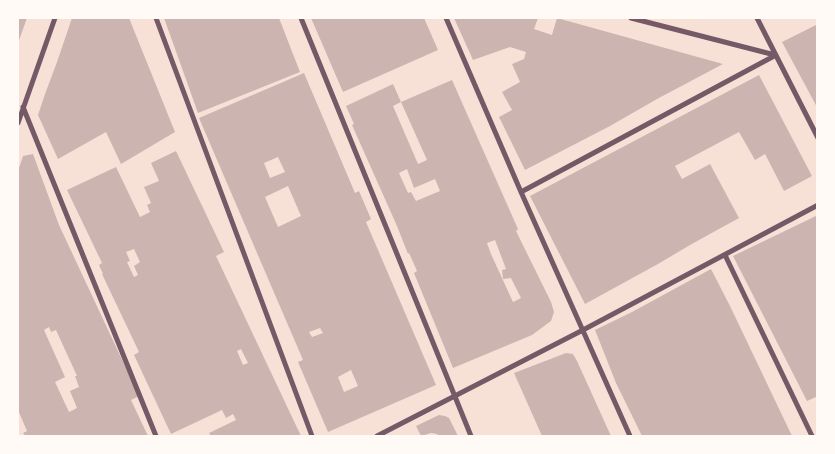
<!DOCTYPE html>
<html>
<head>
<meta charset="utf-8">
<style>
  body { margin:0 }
  #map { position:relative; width:835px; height:454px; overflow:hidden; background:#f7e1d7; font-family:Spectral,serif }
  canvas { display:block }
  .frame { position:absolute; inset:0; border:19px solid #fffaf5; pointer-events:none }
</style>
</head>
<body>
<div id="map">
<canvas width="835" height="454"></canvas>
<div class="frame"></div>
</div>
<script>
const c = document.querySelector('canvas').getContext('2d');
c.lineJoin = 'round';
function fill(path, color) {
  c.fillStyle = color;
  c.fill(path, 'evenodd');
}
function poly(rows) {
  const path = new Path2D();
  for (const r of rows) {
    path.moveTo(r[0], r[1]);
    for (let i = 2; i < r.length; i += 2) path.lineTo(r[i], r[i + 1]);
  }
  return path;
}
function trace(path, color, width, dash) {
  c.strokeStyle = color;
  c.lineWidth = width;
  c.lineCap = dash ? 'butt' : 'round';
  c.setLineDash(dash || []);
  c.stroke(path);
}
fill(poly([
  [18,18,27,18,18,43],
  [72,18,129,18,175,132,121,164,106,132,58,159,38,115,45,94,57,62],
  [164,18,279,18,300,72,198,113],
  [311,18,424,18,438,50,343,92],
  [454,18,538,18,534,29,552,35,557,18,723,64,657,99,610,126,525,170,499,117,512,110,502,92,520,82,512,64,524,59,526,52,510,47,473,60],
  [818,24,818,109,782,42],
  [304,73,355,193,359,191,371,219,366,222,436,385,328,432,298,362,303,360,199,118],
  [278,157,285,172,270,178,264,163],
  [288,186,301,216,278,227,265,197],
  [320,328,323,333,312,337,309,332],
  [351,370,358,386,344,392,338,377],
  [759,75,812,176,784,191,765,154,755,160,739,132,675,166,682,179,710,164,739,218,690,245,658,264,585,304,530,196],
  [452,80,518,229,516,231,551,302,554,312,551,321,532,335,453,368,414,273,417,271,409,253,408,254,397,226,352,125,354,124,346,106,393,84,401,102,393,106,418,164,427,160,401,102],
  [407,169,414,188,435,179,440,191,416,201,411,192,408,193,399,173],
  [495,240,506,269,502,270,503,279,511,278,521,298,513,302,491,254,487,243],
  [176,151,224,252,216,256,301,436,211,436,209,433,236,420,233,414,226,418,222,410,171,434,134,355,139,352,102,274,103,274,99,265,102,263,67,190,116,167,140,217,150,212,147,205,151,203,144,187,159,181,151,163],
  [134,249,140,262,134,266,138,275,134,277,127,262,130,261,126,252],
  [241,349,248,363,243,365,237,351],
  [33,154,59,225,139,396,131,400,148,436,25,436,23,433,27,431,18,410,18,171,23,156],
  [49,327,51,332,56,330,77,376,75,376,79,387,70,391,77,408,69,412,55,382,65,377,44,330],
  [818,215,818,396,807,401,733,256],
  [711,269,730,306,792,436,642,436,616,383,595,330,632,312],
  [566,353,573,354,577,361,611,436,542,436,514,373],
  [439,415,445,416,449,418,458,436,439,436,437,434,431,433,421,436,416,426]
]), '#ccb4b1');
trace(poly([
  [156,18,312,436],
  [301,18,471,436],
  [446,18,521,192,630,436],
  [631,18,775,55],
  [757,18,818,138],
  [23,107,156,436],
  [18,123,55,18],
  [521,192,776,55],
  [725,255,812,436],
  [377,436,583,330,818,205]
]), '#755966', 5);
</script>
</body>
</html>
